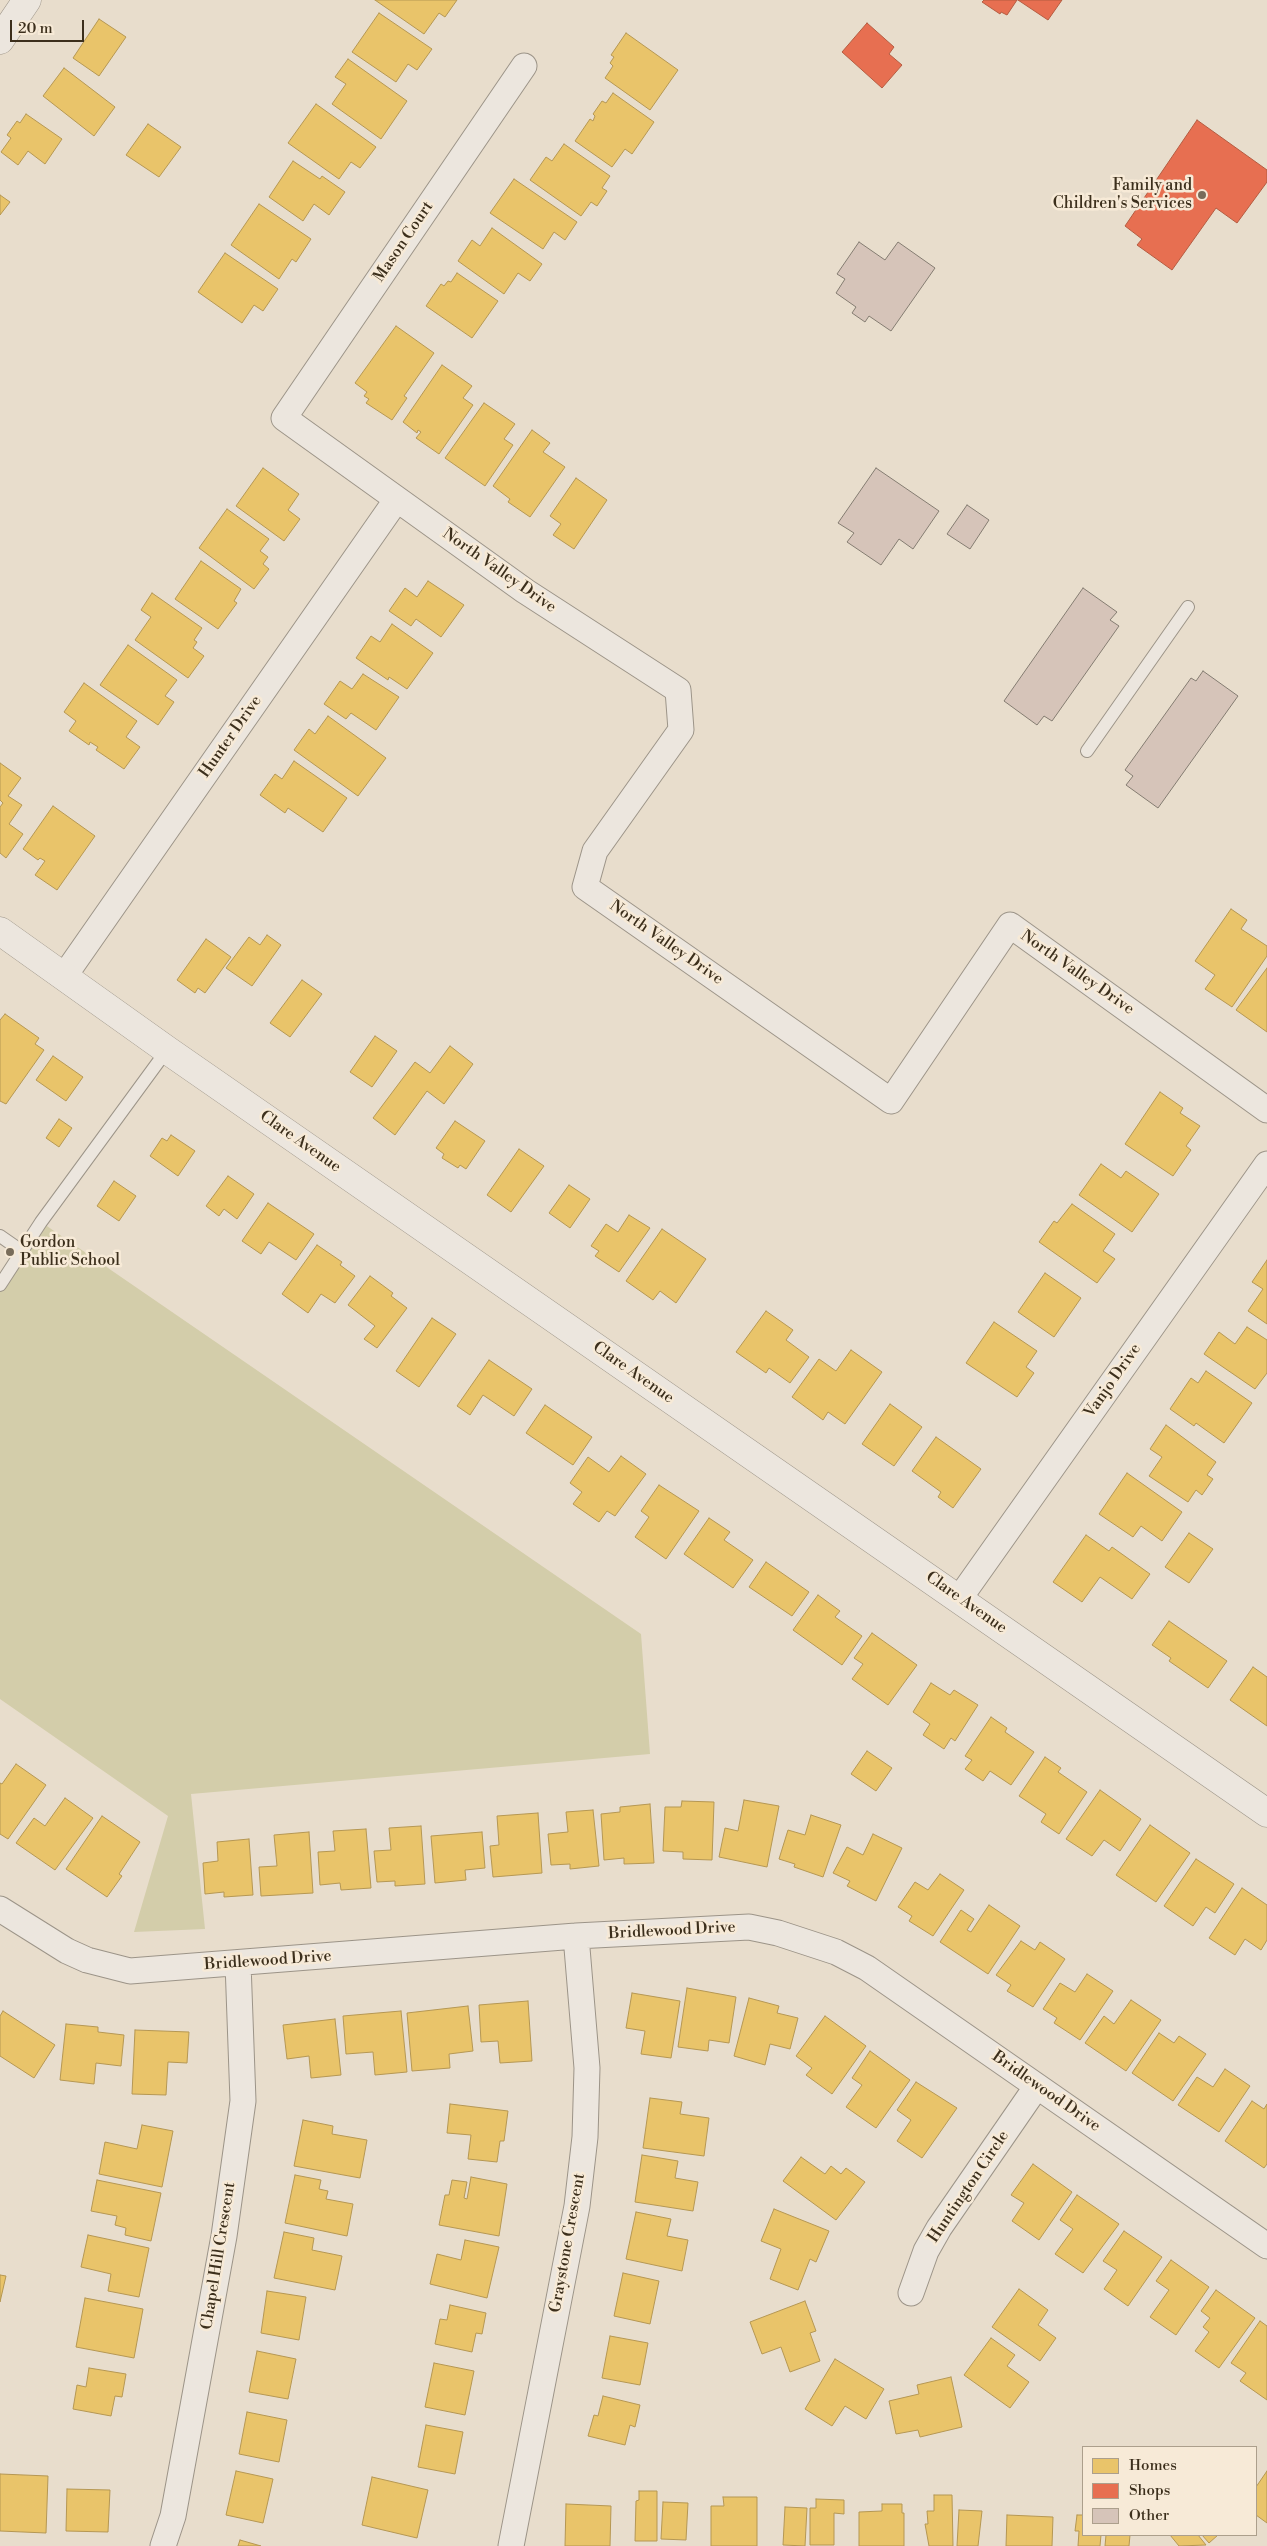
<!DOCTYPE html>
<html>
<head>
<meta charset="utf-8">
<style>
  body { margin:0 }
  #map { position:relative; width:1267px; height:2546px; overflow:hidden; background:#e8ddcc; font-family:"Libre Bodoni",serif }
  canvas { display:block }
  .legend { position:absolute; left:1082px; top:2446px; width:175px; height:90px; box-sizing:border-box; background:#f7ead7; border:1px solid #ac9f8c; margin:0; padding:6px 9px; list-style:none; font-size:15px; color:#3c2f1c }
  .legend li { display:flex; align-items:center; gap:10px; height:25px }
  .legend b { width:25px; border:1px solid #ac9f8c }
  .scale { position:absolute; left:10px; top:20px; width:74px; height:22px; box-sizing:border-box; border:2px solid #3c2f1c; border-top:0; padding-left:6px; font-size:15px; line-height:18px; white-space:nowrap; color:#3c2f1c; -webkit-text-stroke:4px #f7ead7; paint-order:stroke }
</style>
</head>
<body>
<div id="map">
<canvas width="1267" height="2546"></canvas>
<ul class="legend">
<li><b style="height:14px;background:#e9c46a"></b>Homes</li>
<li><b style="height:14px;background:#e76f51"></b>Shops</li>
<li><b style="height:14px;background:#d6c4b9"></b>Other</li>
</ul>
<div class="scale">20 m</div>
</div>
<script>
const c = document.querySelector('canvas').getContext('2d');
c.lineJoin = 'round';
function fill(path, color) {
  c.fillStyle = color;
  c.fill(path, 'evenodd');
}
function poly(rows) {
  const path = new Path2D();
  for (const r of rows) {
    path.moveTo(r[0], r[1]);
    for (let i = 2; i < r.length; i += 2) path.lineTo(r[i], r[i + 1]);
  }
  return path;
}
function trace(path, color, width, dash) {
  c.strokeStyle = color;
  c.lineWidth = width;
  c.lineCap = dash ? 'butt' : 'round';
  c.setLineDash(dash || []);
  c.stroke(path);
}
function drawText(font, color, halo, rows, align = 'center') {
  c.font = font + ' "Libre Bodoni",serif';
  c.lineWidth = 5;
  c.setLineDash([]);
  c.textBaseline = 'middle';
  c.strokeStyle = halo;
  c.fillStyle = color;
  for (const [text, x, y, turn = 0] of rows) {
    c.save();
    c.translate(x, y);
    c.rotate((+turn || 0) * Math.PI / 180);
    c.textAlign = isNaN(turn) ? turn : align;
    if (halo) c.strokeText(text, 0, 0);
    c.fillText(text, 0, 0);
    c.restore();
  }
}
fill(poly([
  [41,1222,641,1634,650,1754,191,1794,205,1929,134,1932,168,1816,0,1699,0,1281]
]), '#d3cdaa');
const homes = poly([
  [375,0,457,0,445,17,439,13,424,34,375,0],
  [379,13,432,49,417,70,408,64,396,82,352,52,379,13],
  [99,19,126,37,99,76,73,58,99,19],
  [626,33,678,70,650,110,605,78,613,66,610,63,614,57,611,55,626,33],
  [348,59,407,101,381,139,332,104,346,84,335,77,348,59],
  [64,68,115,107,94,136,43,96,64,68],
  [613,93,654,122,632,154,625,149,612,167,575,141,590,119,593,121,595,116,593,114,602,101,606,103,613,93],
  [316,104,376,147,360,168,351,162,339,179,288,143,316,104],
  [26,114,62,139,45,164,28,151,18,165,1,152,11,138,7,135,17,121,20,123,26,114],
  [148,124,181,147,159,177,126,155,148,124],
  [564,144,610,176,602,188,607,191,597,206,591,202,581,216,530,180,546,157,552,161,564,144],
  [293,161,320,179,322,176,345,192,329,215,314,204,303,221,269,197,293,161],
  [514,179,577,222,565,240,554,232,543,249,490,213,514,179],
  [0,195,10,202,0,215,0,195],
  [259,204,311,239,296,262,292,259,279,279,231,245,259,204],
  [492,228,542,264,530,281,518,273,504,294,458,261,472,240,480,246,492,228],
  [225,253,278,289,263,311,254,305,242,323,198,292,225,253],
  [457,273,498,301,472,338,426,306,441,284,444,286,448,281,451,282,457,273],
  [396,326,434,353,404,396,407,398,392,420,366,403,369,399,364,396,367,392,355,383,396,326],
  [442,365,472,386,463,398,473,405,439,454,416,438,421,432,418,430,417,433,403,422,442,365],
  [484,403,515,424,504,439,513,445,485,486,445,458,484,403],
  [532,430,550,443,543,452,565,467,530,517,508,502,510,499,493,486,532,430],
  [263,468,299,494,288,510,300,519,284,541,236,506,263,468],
  [576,478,607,500,574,549,553,535,561,524,550,516,576,478],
  [227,509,269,539,260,551,268,557,263,564,269,569,254,589,199,548,227,509],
  [201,561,241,589,234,601,237,603,218,629,175,599,201,561],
  [428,581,464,605,441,637,416,619,411,626,389,611,405,588,417,597,428,581],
  [152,593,202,628,194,640,197,642,193,648,204,656,188,678,135,640,151,617,141,610,152,593],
  [392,624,433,653,407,689,389,677,388,680,356,658,371,636,380,642,392,624],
  [128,645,177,680,165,696,174,702,158,725,100,685,128,645],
  [363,674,399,697,376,730,351,713,346,719,324,704,340,681,352,689,363,674],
  [84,683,137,721,126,737,140,747,124,769,96,750,98,747,90,742,89,745,69,731,76,721,64,712,84,683],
  [328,716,386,758,358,796,294,750,309,729,315,734,328,716],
  [294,761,347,798,323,832,288,808,285,813,260,795,275,774,282,779,294,761],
  [0,763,21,778,8,796,22,805,9,824,23,834,6,858,0,853,0,807,3,803,0,800,0,763],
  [53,806,95,836,57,890,35,875,45,861,40,858,38,860,23,849,53,806],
  [1231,909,1247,920,1241,929,1267,946,1267,956,1232,1007,1205,989,1215,975,1195,961,1231,909],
  [267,935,281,945,252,986,226,968,249,937,260,945,267,935],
  [206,939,231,957,205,993,198,988,195,993,177,980,206,939],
  [1267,968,1267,1032,1236,1010,1267,968],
  [302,980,322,994,290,1037,270,1023,302,980],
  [5,1014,39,1038,35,1044,44,1050,6,1104,0,1101,0,1020,5,1014],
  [375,1036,397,1051,372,1087,350,1072,375,1036],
  [450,1046,473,1064,444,1104,427,1091,395,1135,373,1118,415,1062,430,1073,450,1046],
  [53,1056,83,1077,66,1101,36,1080,53,1056],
  [1160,1092,1183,1108,1180,1113,1200,1126,1186,1146,1191,1150,1173,1176,1125,1144,1160,1092],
  [59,1119,72,1128,59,1147,46,1138,59,1119],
  [455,1121,485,1141,466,1169,460,1165,458,1168,442,1158,444,1154,436,1148,455,1121],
  [171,1135,195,1151,178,1176,150,1156,162,1138,167,1141,171,1135],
  [519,1149,544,1166,511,1212,487,1195,519,1149],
  [1101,1164,1121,1178,1126,1171,1159,1194,1132,1232,1079,1195,1101,1164],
  [228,1176,254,1194,237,1219,224,1209,219,1216,206,1206,228,1176],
  [114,1181,136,1196,119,1221,97,1206,114,1181],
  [569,1185,590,1199,570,1228,549,1213,569,1185],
  [268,1203,314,1234,296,1260,269,1242,261,1254,242,1241,268,1203],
  [1072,1204,1115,1234,1103,1251,1115,1259,1097,1283,1039,1242,1054,1221,1057,1223,1072,1204],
  [629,1215,650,1228,619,1272,595,1256,599,1251,591,1246,606,1224,618,1232,629,1215],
  [662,1229,706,1259,676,1303,660,1291,653,1300,626,1281,662,1229],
  [317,1245,342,1262,340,1265,355,1276,335,1303,321,1294,308,1313,282,1294,317,1245],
  [1267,1260,1267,1324,1248,1311,1263,1289,1252,1282,1267,1260],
  [1045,1273,1081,1298,1054,1337,1018,1312,1045,1273],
  [370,1276,393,1293,391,1296,407,1308,377,1348,364,1339,375,1326,348,1305,370,1276],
  [766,1311,793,1330,786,1340,809,1357,790,1383,769,1368,766,1373,736,1352,766,1311],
  [432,1318,456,1334,419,1387,396,1371,432,1318],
  [994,1322,1037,1351,1026,1367,1034,1373,1017,1397,966,1363,994,1322],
  [1247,1327,1267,1340,1267,1373,1255,1389,1204,1354,1219,1332,1235,1344,1247,1327],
  [851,1350,882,1372,845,1424,828,1412,823,1420,792,1397,819,1359,836,1371,851,1350],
  [489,1360,532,1389,514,1416,483,1395,470,1415,457,1406,489,1360],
  [1206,1371,1252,1403,1224,1443,1196,1423,1194,1426,1170,1409,1191,1378,1198,1383,1206,1371],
  [890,1404,922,1427,894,1466,862,1444,890,1404],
  [545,1405,592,1437,573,1465,526,1433,545,1405],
  [1166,1425,1216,1462,1207,1475,1213,1479,1202,1495,1196,1490,1188,1502,1149,1476,1162,1457,1150,1449,1166,1425],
  [936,1437,981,1469,953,1508,938,1497,941,1492,912,1471,936,1437],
  [621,1456,646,1474,615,1516,607,1511,599,1522,573,1504,582,1492,570,1483,588,1457,609,1472,621,1456],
  [1127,1473,1182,1512,1162,1541,1141,1526,1133,1537,1099,1514,1127,1473],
  [659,1485,699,1511,666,1559,635,1537,649,1517,641,1511,659,1485],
  [709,1518,730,1532,724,1540,753,1560,733,1588,684,1554,709,1518],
  [1189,1533,1213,1549,1189,1583,1165,1567,1189,1533],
  [1086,1535,1109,1551,1112,1547,1150,1574,1132,1599,1100,1577,1082,1602,1053,1582,1086,1535],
  [766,1562,809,1592,792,1616,749,1587,766,1562],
  [818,1595,840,1611,835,1617,862,1636,842,1665,793,1630,818,1595],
  [1169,1621,1227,1661,1208,1688,1169,1661,1171,1658,1152,1645,1169,1621],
  [872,1633,917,1665,888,1705,852,1679,863,1664,854,1658,872,1633],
  [1253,1667,1267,1677,1267,1726,1230,1700,1253,1667],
  [931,1683,950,1695,954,1690,978,1705,955,1741,951,1738,944,1749,923,1735,930,1724,913,1712,931,1683],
  [991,1717,1007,1728,1005,1732,1034,1752,1011,1785,990,1771,983,1781,965,1769,972,1760,965,1756,991,1717],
  [867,1751,892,1768,876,1791,851,1774,867,1751],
  [1045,1757,1061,1768,1058,1772,1087,1792,1059,1834,1041,1822,1046,1814,1019,1796,1045,1757],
  [16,1764,46,1785,8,1839,0,1834,0,1783,2,1784,16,1764],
  [1100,1790,1141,1819,1120,1851,1104,1840,1092,1856,1066,1839,1100,1790],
  [65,1798,93,1818,55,1870,16,1843,34,1818,45,1826,65,1798],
  [744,1800,779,1806,767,1867,719,1857,725,1828,738,1831,744,1800],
  [682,1801,714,1802,712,1860,683,1859,683,1852,663,1851,665,1807,681,1807,682,1801],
  [650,1804,654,1863,624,1864,624,1858,604,1860,601,1814,620,1812,620,1807,650,1804],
  [593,1810,599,1866,570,1869,570,1864,551,1865,548,1834,568,1832,566,1812,593,1810],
  [538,1813,542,1873,493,1877,490,1846,499,1845,497,1816,538,1813],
  [811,1815,841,1825,823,1877,794,1867,795,1864,779,1859,788,1830,805,1835,811,1815],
  [102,1816,140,1842,119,1874,122,1876,107,1897,66,1869,102,1816],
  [1150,1825,1190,1853,1156,1902,1116,1875,1150,1825],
  [421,1826,425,1884,395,1886,395,1881,377,1882,374,1851,391,1850,389,1828,421,1826],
  [366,1829,371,1888,341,1890,340,1883,320,1885,318,1852,335,1851,333,1831,366,1829],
  [309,1832,313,1893,261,1896,259,1867,277,1866,274,1835,309,1832],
  [482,1832,485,1868,465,1870,466,1880,435,1883,431,1836,482,1832],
  [873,1834,902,1848,876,1901,847,1886,850,1881,833,1873,847,1847,863,1855,873,1834],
  [249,1839,253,1895,224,1897,224,1892,205,1894,203,1863,218,1861,217,1842,249,1839],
  [1196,1859,1234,1884,1215,1913,1206,1907,1193,1926,1164,1906,1196,1859],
  [940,1874,964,1890,933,1936,909,1921,912,1916,898,1907,915,1882,928,1890,940,1874],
  [1242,1888,1267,1905,1267,1940,1261,1950,1245,1939,1235,1955,1209,1938,1242,1888],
  [989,1905,1020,1926,988,1974,940,1942,961,1910,974,1919,967,1930,971,1932,989,1905],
  [1021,1941,1035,1950,1040,1942,1065,1959,1033,2007,1007,1991,1011,1985,996,1975,1021,1941],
  [1087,1974,1113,1991,1080,2040,1054,2023,1057,2018,1043,2009,1060,1983,1075,1992,1087,1974],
  [687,1988,736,1997,729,2043,709,2040,708,2051,678,2047,687,1988],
  [632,1993,680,2001,671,2058,641,2054,645,2031,626,2028,632,1993],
  [749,1998,779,2006,777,2013,798,2018,790,2049,770,2044,765,2065,734,2056,749,1998],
  [1131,2000,1161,2020,1126,2071,1085,2043,1104,2016,1114,2024,1131,2000],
  [528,2001,532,2061,500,2063,498,2041,481,2042,479,2005,528,2001],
  [468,2006,473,2051,449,2054,450,2068,412,2071,407,2013,468,2006],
  [3,2011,55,2045,34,2078,0,2056,0,2016,3,2011],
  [401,2011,407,2072,375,2075,373,2052,346,2054,343,2016,401,2011],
  [825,2016,866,2046,832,2094,806,2075,812,2068,796,2056,825,2016],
  [335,2019,341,2075,311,2078,309,2056,287,2059,283,2025,335,2019],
  [66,2024,98,2027,98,2032,124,2035,121,2066,96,2063,94,2084,60,2080,66,2024],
  [135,2030,189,2032,187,2063,168,2062,166,2095,132,2094,135,2030],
  [1159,2033,1174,2043,1179,2036,1206,2054,1173,2101,1132,2073,1159,2033],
  [870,2051,910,2080,876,2128,846,2107,862,2085,852,2078,870,2051],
  [1225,2069,1250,2086,1219,2132,1178,2105,1197,2077,1213,2087,1225,2069],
  [916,2082,957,2108,922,2158,897,2141,911,2120,897,2110,916,2082],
  [650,2098,682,2102,680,2114,709,2118,704,2156,643,2148,650,2098],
  [1252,2101,1264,2109,1267,2104,1267,2164,1264,2168,1225,2141,1252,2101],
  [450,2104,508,2111,504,2141,500,2141,497,2162,468,2159,471,2135,447,2133,450,2104],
  [303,2120,333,2126,332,2134,367,2140,360,2178,294,2166,303,2120],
  [142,2125,173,2131,162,2187,99,2174,105,2142,137,2149,142,2125],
  [642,2155,678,2161,675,2178,698,2182,693,2211,635,2202,642,2155],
  [801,2157,825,2174,831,2166,841,2174,846,2168,865,2182,836,2220,783,2181,801,2157],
  [1033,2164,1072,2192,1039,2240,1012,2221,1024,2203,1011,2195,1033,2164],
  [295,2175,321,2180,319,2189,328,2191,326,2199,353,2204,347,2236,285,2223,295,2175],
  [471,2177,507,2184,499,2236,439,2225,445,2195,449,2195,452,2180,467,2182,464,2198,467,2199,471,2177],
  [97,2180,161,2193,151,2241,125,2235,126,2228,115,2225,117,2216,91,2211,97,2180],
  [1077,2195,1119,2224,1083,2273,1055,2254,1073,2229,1060,2220,1077,2195],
  [774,2209,829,2231,816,2262,810,2259,798,2290,770,2279,781,2249,761,2241,774,2209],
  [636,2212,671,2219,667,2236,688,2240,682,2271,626,2259,636,2212],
  [1124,2231,1162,2257,1128,2306,1104,2289,1117,2270,1103,2261,1124,2231],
  [284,2232,314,2238,312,2250,342,2256,335,2290,274,2278,284,2232],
  [88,2235,149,2248,139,2297,108,2291,111,2274,81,2267,88,2235],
  [465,2240,499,2247,487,2298,430,2284,437,2254,461,2260,465,2240],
  [1171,2260,1209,2287,1176,2335,1150,2317,1169,2290,1156,2281,1171,2260],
  [623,2273,659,2281,650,2324,614,2316,623,2273],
  [0,2275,6,2276,0,2302,0,2275],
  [1019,2289,1048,2310,1038,2325,1056,2338,1040,2361,992,2327,1019,2289],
  [1216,2290,1255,2318,1219,2368,1195,2351,1209,2332,1203,2327,1210,2318,1201,2311,1216,2290],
  [267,2291,306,2297,299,2340,261,2333,267,2291],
  [85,2298,143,2309,134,2358,76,2347,85,2298],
  [805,2301,816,2331,810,2333,820,2361,790,2372,781,2347,762,2354,750,2322,805,2301],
  [450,2305,486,2313,482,2334,476,2333,472,2352,435,2344,440,2319,447,2320,450,2305],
  [1260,2321,1267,2326,1267,2400,1240,2381,1246,2373,1231,2363,1260,2321],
  [610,2336,648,2343,640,2385,602,2378,610,2336],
  [991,2338,1015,2355,1007,2366,1029,2382,1010,2408,964,2375,991,2338],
  [257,2351,296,2359,288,2399,249,2392,257,2351],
  [835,2359,884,2389,866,2419,845,2406,832,2426,805,2409,835,2359],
  [434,2363,474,2371,465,2415,425,2407,434,2363],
  [89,2368,126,2374,122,2397,115,2396,111,2416,73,2409,77,2385,86,2387,89,2368],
  [951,2377,962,2427,920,2437,918,2430,896,2434,889,2401,919,2394,917,2385,951,2377],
  [603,2396,640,2405,635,2427,630,2425,625,2445,588,2436,594,2415,598,2416,603,2396],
  [247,2412,287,2420,279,2462,239,2454,247,2412],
  [426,2425,463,2432,455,2474,418,2467,426,2425],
  [236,2471,273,2479,263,2523,226,2515,236,2471],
  [1267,2471,1267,2523,1256,2515,1256,2487,1267,2471],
  [0,2474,48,2476,46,2533,0,2531,0,2474],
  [372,2477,428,2490,417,2538,362,2525,372,2477],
  [67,2489,110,2490,108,2532,66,2531,67,2489],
  [639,2491,657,2491,657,2541,635,2541,636,2501,639,2500,639,2491],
  [934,2495,952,2495,953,2546,929,2546,925,2524,928,2524,927,2511,934,2511,934,2495],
  [723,2497,757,2497,757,2546,711,2546,711,2506,724,2506,723,2497],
  [816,2499,844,2500,844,2514,834,2513,834,2545,810,2545,810,2508,816,2508,816,2499],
  [663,2502,688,2503,686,2540,661,2539,663,2502],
  [566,2504,611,2506,610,2546,565,2546,566,2504],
  [882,2504,902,2504,902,2513,904,2513,904,2546,859,2546,859,2512,882,2511,882,2504],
  [785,2507,807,2508,805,2546,783,2545,785,2507],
  [959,2510,982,2511,978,2546,957,2546,959,2510],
  [1007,2515,1053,2517,1052,2546,1006,2546,1007,2515],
  [1077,2515,1083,2515,1083,2535,1101,2535,1100,2546,1078,2546,1079,2531,1075,2531,1077,2515],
  [1106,2535,1130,2535,1129,2546,1105,2546,1106,2535],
  [1170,2535,1198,2535,1206,2545,1179,2546,1170,2535],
  [1202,2535,1218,2535,1209,2543,1202,2535],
  [240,2540,261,2546,238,2546,240,2540]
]);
fill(homes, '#e9c46a');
trace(homes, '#b59753', 1);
const shops = poly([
  [984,0,1017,0,1007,15,1001,12,1000,14,982,2,984,0],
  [1018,0,1062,0,1048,20,1018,0],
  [867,23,894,47,889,54,902,65,882,88,842,52,867,23],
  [1197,120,1267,170,1267,182,1237,223,1216,208,1172,270,1137,245,1142,239,1125,226,1197,120]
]);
fill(shops, '#e76f51');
trace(shops, '#b45c41', 1);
const building = poly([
  [859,242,885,260,898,242,935,268,891,331,869,316,865,322,852,313,856,307,836,293,845,279,837,274,859,242],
  [876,468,939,511,913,549,899,539,881,565,847,542,854,533,838,523,876,468],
  [967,505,989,520,970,549,947,534,967,505],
  [1083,588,1117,612,1110,620,1119,626,1052,721,1044,716,1037,725,1004,701,1083,588],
  [1203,671,1238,696,1158,808,1126,785,1133,776,1125,770,1191,678,1196,681,1203,671]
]);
fill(building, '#d6c4b9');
trace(building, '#847c71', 1);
const service = poly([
  [1087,751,1188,607],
  [0,1236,23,1252],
  [0,1285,41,1222,167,1050]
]);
const minor = poly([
  [524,66,284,418,525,591,678,690,681,730,595,851,585,887,891,1101,1010,925,1267,1110],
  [65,975,397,499],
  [959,1599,1267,1164],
  [0,1909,67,1951,87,1960,130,1971,576,1936,749,1927,778,1933,836,1952,867,1968,1267,2246],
  [911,2293,926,2251,939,2228,1037,2086],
  [163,2546,173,2516,224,2236,243,2101,238,1963],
  [511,2546,577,2206,585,2137,587,2068,576,1936]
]);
const tertiary = poly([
  [0,40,27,0],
  [0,931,167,1050,1267,1813]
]);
trace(service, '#9c9488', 14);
trace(minor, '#9c9488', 27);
trace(tertiary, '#9c9488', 29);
trace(service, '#ece6de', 12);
trace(minor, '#ece6de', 25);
trace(tertiary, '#ece6de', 28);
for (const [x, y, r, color] of [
  [1202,195,5,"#786c5a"],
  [10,1252,5,"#786c5a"]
]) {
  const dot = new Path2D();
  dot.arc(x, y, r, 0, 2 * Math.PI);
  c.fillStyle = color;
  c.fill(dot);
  trace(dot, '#f7ead7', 2);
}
drawText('16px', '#3c2f1c', '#f7ead7', [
  ["Family and",1192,186],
  ["Children's Services",1192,204],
  ["Gordon",20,1243,"left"],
  ["Public School",20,1261,"left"]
], 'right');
drawText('16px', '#3c2f1c', '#f7ead7', [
  ["Mason Court",404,242,-56],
  ["North Valley Drive",499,571,35],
  ["Hunter Drive",231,737,-55],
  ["North Valley Drive",666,943,35],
  ["North Valley Drive",1077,973,35],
  ["Clare Avenue",300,1142,35],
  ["Clare Avenue",633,1373,35],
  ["Vanjo Drive",1113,1381,-55],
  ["Clare Avenue",966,1603,35],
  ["Bridlewood Drive",672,1931,-3],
  ["Bridlewood Drive",268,1961,-4],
  ["Bridlewood Drive",1046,2092,35],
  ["Huntington Circle",969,2187,-56],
  ["Graystone Crescent",568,2243,-80],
  ["Chapel Hill Crescent",219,2256,-81]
]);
</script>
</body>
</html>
